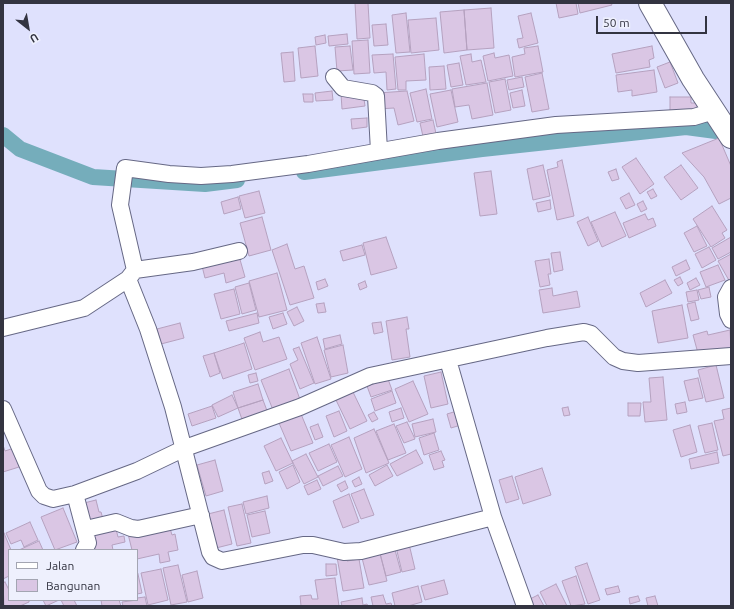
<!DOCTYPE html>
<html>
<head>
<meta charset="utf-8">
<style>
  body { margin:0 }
  #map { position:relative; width:734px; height:609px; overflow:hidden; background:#dfe1fd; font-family:Ubuntu,sans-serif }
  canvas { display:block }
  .frame { position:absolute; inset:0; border:4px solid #333441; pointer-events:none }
  .legend { position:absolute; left:8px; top:549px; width:130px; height:52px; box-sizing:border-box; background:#eef0fd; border:1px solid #a3a5b2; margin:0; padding:5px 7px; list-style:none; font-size:12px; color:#333441 }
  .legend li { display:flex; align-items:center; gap:8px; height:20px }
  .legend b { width:20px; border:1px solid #a3a5b2 }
  .north { position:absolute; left:8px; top:8px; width:40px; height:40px; -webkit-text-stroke:3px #eef0fd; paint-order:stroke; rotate:149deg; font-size:11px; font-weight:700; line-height:16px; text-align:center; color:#333441 }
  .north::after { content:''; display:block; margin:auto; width:14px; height:18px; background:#333441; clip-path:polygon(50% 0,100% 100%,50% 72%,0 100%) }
  .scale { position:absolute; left:596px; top:16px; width:111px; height:18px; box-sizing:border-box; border:2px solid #333441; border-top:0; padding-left:5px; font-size:12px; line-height:14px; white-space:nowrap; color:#333441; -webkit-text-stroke:3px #eef0fd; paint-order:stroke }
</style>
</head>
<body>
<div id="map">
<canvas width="734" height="609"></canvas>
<div class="frame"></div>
<ul class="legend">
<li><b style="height:5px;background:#fff"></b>Jalan</li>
<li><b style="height:11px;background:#dac6e4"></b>Bangunan</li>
</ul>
<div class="north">U</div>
<div class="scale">50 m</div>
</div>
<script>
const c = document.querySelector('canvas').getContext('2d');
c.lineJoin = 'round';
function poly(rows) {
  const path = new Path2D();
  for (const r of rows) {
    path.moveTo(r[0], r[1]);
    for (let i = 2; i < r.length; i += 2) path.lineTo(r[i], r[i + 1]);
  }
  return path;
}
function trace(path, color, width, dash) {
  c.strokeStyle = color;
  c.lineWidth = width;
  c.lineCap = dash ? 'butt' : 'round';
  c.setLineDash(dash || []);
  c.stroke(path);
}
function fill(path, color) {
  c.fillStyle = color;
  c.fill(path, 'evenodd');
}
trace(poly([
  [3,135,20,149,93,177,205,184,237,180],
  [304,172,482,149,686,127,731,133]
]), '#75adbb', 16);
const building = poly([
  [355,3,368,3,370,38,357,39,355,3],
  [556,3,576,3,578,14,559,18,556,3],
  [578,3,611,3,612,5,580,13,578,3],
  [491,8,494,48,467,50,464,10,491,8],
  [464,10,467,50,444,53,440,12,464,10],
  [406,13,410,52,396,53,392,15,406,13],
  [531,13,538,43,519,48,517,39,523,38,518,16,531,13],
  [436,18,439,50,411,53,408,20,436,18],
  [386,24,388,45,374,46,372,25,386,24],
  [347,34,348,44,329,46,328,36,347,34],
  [325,35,326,43,316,45,315,37,325,35],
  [368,40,370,73,354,74,352,41,368,40],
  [315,46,318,76,301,78,298,48,315,46],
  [350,46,353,70,337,71,335,47,350,46],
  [538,46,543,72,515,77,512,57,525,54,524,48,538,46],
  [652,46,654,58,649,60,650,67,616,73,612,54,652,46],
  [293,52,295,81,284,82,281,53,293,52],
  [494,53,495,58,509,55,513,76,488,81,483,56,494,53],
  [393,54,396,89,387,90,386,72,374,73,372,55,393,54],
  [424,54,426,80,406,81,406,90,398,90,395,57,424,54],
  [471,54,472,62,481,60,486,82,466,85,460,56,471,54],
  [670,62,678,83,665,88,657,67,670,62],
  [459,63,463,85,451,87,447,65,459,63],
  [444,66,446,89,430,90,429,67,444,66],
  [654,70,657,92,632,96,632,90,618,92,616,75,654,70],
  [542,73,549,109,532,112,525,77,542,73],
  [522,77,524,87,509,90,507,80,522,77],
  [505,79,511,110,495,113,489,82,505,79],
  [487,83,493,115,472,119,469,105,455,107,452,89,487,83],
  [426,89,432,119,417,122,410,93,426,89],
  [451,90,458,122,437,127,430,94,451,90],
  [522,90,525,106,513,108,510,93,522,90],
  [332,91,333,100,316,101,315,93,332,91],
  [407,91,414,121,398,125,394,108,378,109,377,93,407,91],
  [363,92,365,106,342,109,341,94,363,92],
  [303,94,313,94,313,102,304,102,303,94],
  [670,97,691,97,691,103,697,103,697,112,670,113,670,97],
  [367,118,367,127,352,129,351,119,367,118],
  [433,120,437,138,424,141,420,123,433,120],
  [719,138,731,166,731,198,719,204,704,177,682,153,719,138],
  [636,158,654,184,640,194,622,167,636,158],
  [562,160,574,216,557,220,547,170,558,167,557,162,562,160],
  [543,165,550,196,533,200,527,169,543,165],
  [681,165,698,188,681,200,664,177,681,165],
  [616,169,619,179,612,181,608,172,616,169],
  [491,171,497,214,480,216,474,173,491,171],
  [653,189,657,196,651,199,647,192,653,189],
  [259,191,265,213,245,218,239,196,259,191],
  [629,193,635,205,626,209,620,198,629,193],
  [238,197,241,209,224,214,221,202,238,197],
  [550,200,551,209,538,212,536,203,550,200],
  [643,201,647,209,641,212,637,204,643,201],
  [712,206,727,230,722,233,725,238,711,247,693,219,712,206],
  [615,212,626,236,602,247,591,222,615,212],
  [645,214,648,220,653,218,656,226,629,238,623,223,645,214],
  [262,217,271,250,249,256,240,223,262,217],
  [588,217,598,241,588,246,577,222,588,217],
  [697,226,707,246,694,252,684,233,697,226],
  [386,237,397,268,371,275,363,243,386,237],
  [731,237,731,252,718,259,712,248,731,237],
  [287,244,295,269,304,266,314,298,290,305,272,250,287,244],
  [362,245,365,255,343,261,340,251,362,245],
  [709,247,716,260,702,268,695,254,709,247],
  [560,252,563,270,554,272,551,253,560,252],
  [731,254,731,284,718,261,731,254],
  [239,256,245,277,226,283,224,273,205,278,202,266,239,256],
  [549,259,551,274,548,274,550,285,540,287,535,261,549,259],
  [686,260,690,269,676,276,672,267,686,260],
  [718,265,725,280,706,287,700,272,718,265],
  [277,273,287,310,259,317,249,281,277,273],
  [680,277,683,283,678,286,674,280,680,277],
  [696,278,700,285,690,290,687,283,696,278],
  [325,279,328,286,318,290,316,282,325,279],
  [665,280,672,293,646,307,640,293,665,280],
  [365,281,367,287,360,290,358,284,365,281],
  [249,283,256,310,242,314,235,287,249,283],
  [709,287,711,297,701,299,698,290,709,287],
  [552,288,553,296,577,291,580,307,543,313,539,290,552,288],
  [234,289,240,314,221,319,214,294,234,289],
  [697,290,699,300,688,302,686,292,697,290],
  [695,302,699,319,691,321,687,304,695,302],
  [324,303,326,312,318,313,316,304,324,303],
  [682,305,688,338,658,343,652,311,682,305],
  [297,307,304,321,294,326,287,312,297,307],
  [257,313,259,323,229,331,226,321,257,313],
  [283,313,287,324,273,329,269,317,283,313],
  [407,317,409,329,406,329,410,357,392,360,386,321,407,317],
  [381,322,383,332,374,334,372,323,381,322],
  [180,323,184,338,161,344,157,329,180,323],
  [730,330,731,348,699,357,693,335,707,331,708,335,730,330],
  [260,332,263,342,279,337,287,359,255,370,244,338,260,332],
  [340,335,342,344,325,349,323,339,340,335],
  [317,337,331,379,315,384,301,343,317,337],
  [244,343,252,369,223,379,214,353,244,343],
  [343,345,348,373,331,377,324,350,343,345],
  [299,347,314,383,300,389,290,364,298,360,293,349,299,347],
  [214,353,220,373,210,377,203,356,214,353],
  [716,365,724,398,706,402,698,370,716,365],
  [289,369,302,405,275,415,261,380,289,369],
  [441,372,448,404,431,408,424,376,441,372],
  [256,373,258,381,250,383,248,375,256,373],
  [663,377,667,420,645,422,643,402,651,402,649,378,663,377],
  [698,378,703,398,689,401,684,381,698,378],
  [388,379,392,390,371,397,367,386,388,379],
  [413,381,428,414,409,422,395,389,413,381],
  [258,384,263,400,238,408,233,392,258,384],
  [352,390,367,421,350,429,335,398,352,390],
  [392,391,396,403,375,411,371,399,392,391],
  [232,395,238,408,218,417,212,405,232,395],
  [263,400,269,416,244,425,238,408,263,400],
  [685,402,687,412,677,414,675,404,685,402],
  [628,403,641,403,640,416,628,416,628,403],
  [212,406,216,418,192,426,188,414,212,406],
  [568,407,570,415,564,416,562,408,568,407],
  [401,408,404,418,392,422,389,412,401,408],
  [731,408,731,454,723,456,714,421,724,419,722,410,731,408],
  [339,411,347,431,334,437,326,416,339,411],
  [457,411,461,425,451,428,447,414,457,411],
  [374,412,378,419,372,422,368,415,374,412],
  [301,414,313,443,291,451,279,423,301,414],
  [433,419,436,432,415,437,412,424,433,419],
  [407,422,415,439,404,443,396,426,407,422],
  [712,423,718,450,705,453,698,426,712,423],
  [318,424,323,437,315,440,310,427,318,424],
  [394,424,406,453,388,460,376,431,394,424],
  [690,425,697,452,681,457,673,430,690,425],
  [374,429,389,463,366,473,354,438,374,429],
  [434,433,439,450,424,455,419,438,434,433],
  [349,437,362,469,345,477,331,445,349,437],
  [281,438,293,463,276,471,264,446,281,438],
  [329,444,337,462,318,471,309,453,329,444],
  [3,445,5,451,14,448,19,467,3,472,3,445],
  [416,450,423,463,397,476,390,464,416,450],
  [441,451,445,460,442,461,444,467,434,470,429,455,441,451],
  [717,452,719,463,691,469,689,459,717,452],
  [306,454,318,477,304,484,292,461,306,454],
  [215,460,223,491,206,496,197,465,215,460],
  [293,465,300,482,287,489,279,472,293,465],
  [387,465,393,476,375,486,369,475,387,465],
  [338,466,343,476,323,486,318,476,338,466],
  [542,468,551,495,523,504,515,477,542,468],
  [269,471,273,481,265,484,262,473,269,471],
  [512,476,519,499,506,503,499,480,512,476],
  [359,477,362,484,355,487,352,481,359,477],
  [317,480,321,489,308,495,304,486,317,480],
  [345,481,348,488,341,492,337,485,345,481],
  [364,489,374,515,361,519,351,494,364,489],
  [349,494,359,522,343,528,333,501,349,494],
  [267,496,269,508,246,514,243,502,267,496],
  [96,500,99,512,101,512,103,519,89,523,84,503,96,500],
  [242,504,251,543,237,546,228,507,242,504],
  [63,508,77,542,55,550,41,517,63,508],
  [224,510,232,544,212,549,204,515,224,510],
  [265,511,270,533,252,537,247,515,265,511],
  [30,522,38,540,24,547,21,540,11,544,6,533,30,522],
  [115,525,118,537,124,536,125,542,112,545,113,550,95,550,91,530,115,525],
  [169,525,172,535,175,534,178,550,168,552,170,561,160,563,159,554,137,559,137,550,132,550,128,534,169,525],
  [4,533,11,550,9,550,9,576,3,579,4,533],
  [39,541,43,550,19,550,39,541],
  [409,544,415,569,402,572,396,547,409,544],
  [395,550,401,572,386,576,380,554,395,550],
  [380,553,387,581,369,585,362,558,380,553],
  [346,556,347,561,359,559,364,588,343,591,337,557,346,556],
  [587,563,600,600,588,604,575,567,587,563],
  [326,564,336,564,337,575,326,576,326,564],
  [178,565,187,602,171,605,163,568,178,565],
  [161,569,168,600,148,605,141,573,161,569],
  [197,571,203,598,188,602,182,575,197,571],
  [138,574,142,593,137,594,137,575,138,574],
  [576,576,585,604,571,606,562,581,576,576],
  [335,578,339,606,301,606,300,596,311,595,312,599,318,599,315,580,335,578],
  [444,580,448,594,425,600,421,586,444,580],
  [5,582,9,590,9,600,29,600,29,602,20,606,4,606,3,583,5,582],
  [556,584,567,606,547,606,540,592,556,584],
  [418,586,422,602,408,606,395,606,392,593,418,586],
  [618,586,620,592,607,595,605,589,618,586],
  [383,595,386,604,391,603,392,606,373,606,371,597,383,595],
  [538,595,544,606,533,606,530,599,538,595],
  [638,596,640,601,630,604,629,598,638,596],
  [655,596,658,606,648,606,646,598,655,596],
  [145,597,147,606,123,606,122,602,137,600,137,598,145,597],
  [362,598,363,605,367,604,368,606,342,606,341,602,362,598],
  [43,600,59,600,46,606,43,600],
  [61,600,74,600,77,606,64,606,61,600],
  [101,600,119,600,121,606,102,606,101,600]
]);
fill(building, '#dac6e4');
trace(building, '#b5a1bf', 1);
const street = poly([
  [334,77,343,88,372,93,376,96,379,151],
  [135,270,120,205,125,168,169,174,201,176,232,174,308,164,438,141,556,125,694,117,714,111],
  [128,279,148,329,173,407,210,552,213,557,222,561,303,545,313,545,344,552,361,551,493,517],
  [731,288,726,297,728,314,731,320],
  [3,328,84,308,128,279,135,270,193,262,239,251],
  [448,360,493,517,525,606],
  [3,409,39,491,44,496,53,499,75,494,137,471,185,448,300,407,370,376,547,338,584,332,591,334,614,357,623,361,638,363,731,356],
  [75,494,88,543,84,550],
  [86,529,116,522,131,528,138,529,201,515]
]);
const secondary = poly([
  [650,3,693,79,731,137]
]);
trace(street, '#666885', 18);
trace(secondary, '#666885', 24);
trace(street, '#fff', 16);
trace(secondary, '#fff', 22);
</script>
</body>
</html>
